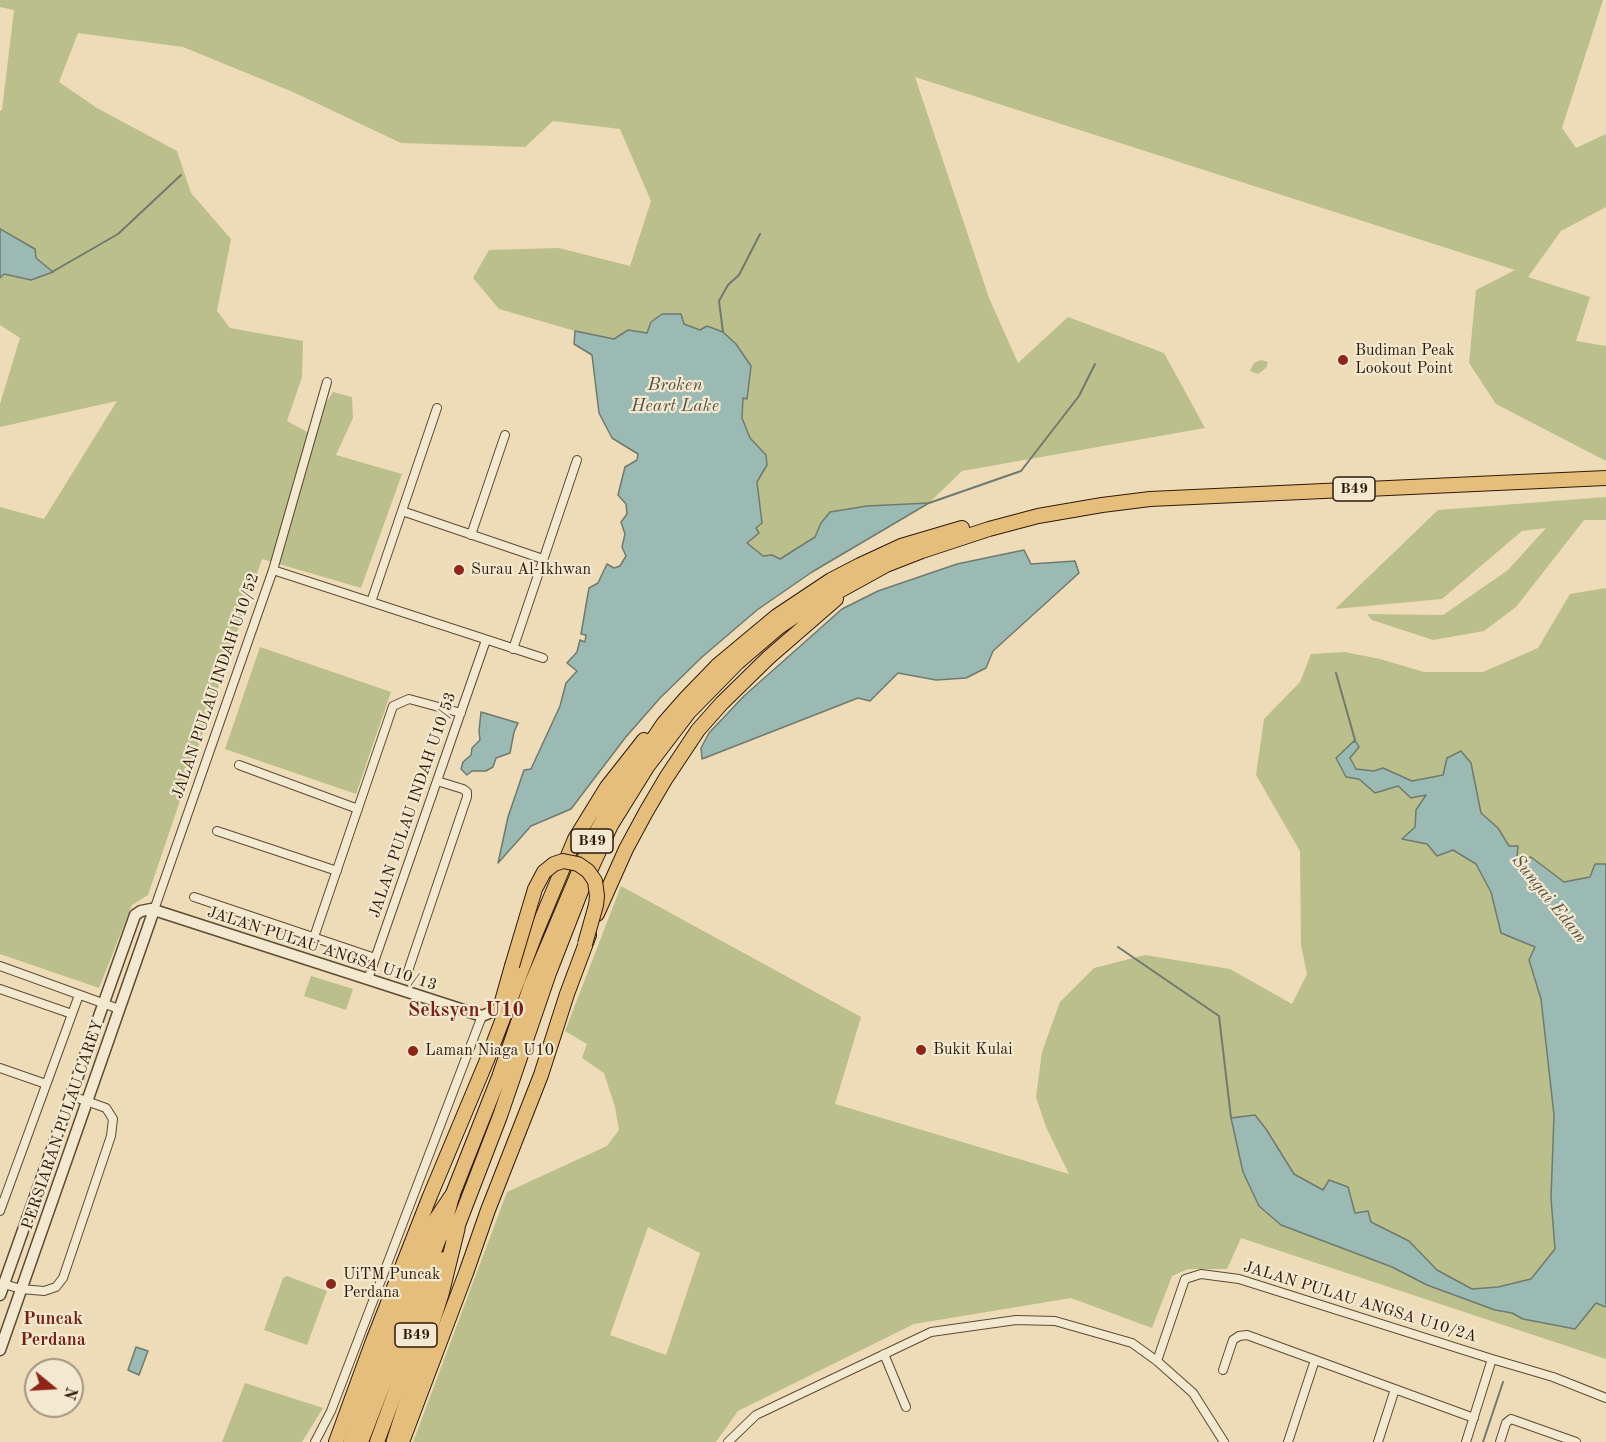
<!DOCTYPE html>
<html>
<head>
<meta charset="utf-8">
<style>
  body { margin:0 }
  #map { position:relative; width:1606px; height:1442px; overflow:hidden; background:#eddcb7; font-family:"Old Standard TT",serif }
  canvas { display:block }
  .north { position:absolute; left:24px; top:1358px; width:60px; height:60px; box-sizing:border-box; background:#f3e8d0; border:2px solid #a59580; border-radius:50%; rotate:108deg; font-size:16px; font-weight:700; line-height:24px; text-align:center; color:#301907 }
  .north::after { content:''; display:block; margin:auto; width:21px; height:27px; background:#8f2418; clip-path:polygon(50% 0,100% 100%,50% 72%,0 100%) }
</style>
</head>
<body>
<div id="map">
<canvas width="1606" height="1442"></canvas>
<div class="north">N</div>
</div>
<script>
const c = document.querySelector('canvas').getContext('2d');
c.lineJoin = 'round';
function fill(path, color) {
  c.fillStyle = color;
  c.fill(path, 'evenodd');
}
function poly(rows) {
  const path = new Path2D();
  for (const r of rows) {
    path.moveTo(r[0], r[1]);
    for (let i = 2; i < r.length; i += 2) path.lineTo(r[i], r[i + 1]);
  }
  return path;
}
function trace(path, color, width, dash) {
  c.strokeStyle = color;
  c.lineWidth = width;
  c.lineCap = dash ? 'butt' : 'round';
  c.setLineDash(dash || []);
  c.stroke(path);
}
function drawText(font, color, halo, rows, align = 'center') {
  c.font = font + ' "Old Standard TT",serif';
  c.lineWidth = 4.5;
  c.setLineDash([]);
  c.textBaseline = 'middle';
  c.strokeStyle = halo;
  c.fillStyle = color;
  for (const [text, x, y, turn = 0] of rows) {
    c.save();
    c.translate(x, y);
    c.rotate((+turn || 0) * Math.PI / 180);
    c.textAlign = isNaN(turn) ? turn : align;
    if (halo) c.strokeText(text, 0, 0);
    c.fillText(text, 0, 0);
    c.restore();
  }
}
fill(poly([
  [0,0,1603,0,1562,128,1576,148,1606,134,1606,207,1561,231,1528,277,1590,297,1576,341,1606,346,1606,461,1496,404,1469,363,1476,290,1515,270,915,77,989,298,1018,363,1068,317,1164,353,1205,428,962,471,929,503,867,506,830,512,821,523,815,537,780,560,763,556,747,543,758,533,755,528,757,482,767,465,766,455,750,438,742,418,743,398,747,399,700,330,684,324,680,314,647,333,628,330,614,339,575,331,499,309,473,278,489,250,559,248,630,266,651,201,620,129,553,121,525,147,401,143,293,92,183,47,78,33,59,82,97,108,177,151,191,193,231,239,217,311,230,328,303,341,302,377,287,421,307,432,333,392,352,397,353,418,336,455,402,474,361,588,262,559,148,895,132,905,99,988,0,954,0,507,44,519,117,401,0,427,0,404,20,338,0,325,0,278,4,274,31,280,36,258,0,229,0,111,2,110,14,10,0,7],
  [1261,360,1268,362,1266,368,1258,374,1250,371,1254,363],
  [1606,497,1606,520,1584,520,1516,607,1484,631,1433,640,1372,620,1367,614,1443,615,1508,570,1546,528,1522,531,1442,599,1335,609,1438,510],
  [1606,588,1606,864,1595,864,1590,877,1564,882,1531,857,1523,860,1517,857,1498,828,1481,813,1471,763,1443,776,1412,781,1383,768,1374,771,1356,769,1350,758,1336,758,1375,793,1398,786,1427,795,1416,810,1415,827,1402,839,1453,850,1476,864,1491,892,1501,933,1535,946,1529,960,1541,999,1554,1115,1551,1198,1555,1249,1531,1279,1498,1287,1472,1289,1437,1270,1409,1241,1355,1214,1323,1190,1294,1174,1266,1129,1255,1115,1231,1118,1392,1267,1427,1285,1495,1310,1512,1313,1523,1319,1575,1329,1596,1303,1606,1307,1606,1359,1241,1238,1227,1269,1188,1269,1172,1276,1152,1328,1071,1298,914,1324,738,1411,716,1442,413,1442,507,1192,607,1146,619,1130,615,1107,604,1073,582,1058,587,1044,565,1031,621,886,861,1017,835,1104,1069,1174,1046,1127,1036,1097,1042,1052,1060,1002,1094,968,1145,955,1230,969,1292,1004,1307,974,1301,945,1300,851,1256,775,1264,719,1300,682,1311,654,1345,652,1380,659,1424,672,1483,672,1538,648,1570,594],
  [648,1227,700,1253,666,1355,610,1335],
  [260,647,391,692,356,794,225,749],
  [311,976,353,989,346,1010,304,996],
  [287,1276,327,1291,307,1345,264,1330,283,1278],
  [245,1383,323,1408,302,1442,222,1442]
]), '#bbbf8c');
const water = poly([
  [0,229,35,249,36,258,53,272,31,280,4,274,0,278,0,229],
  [662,314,681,314,684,324,700,330,707,326,723,332,736,344,751,366,747,399,743,398,742,418,750,438,766,455,767,465,757,482,762,523,756,528,759,533,747,543,763,556,772,555,780,559,815,537,821,523,830,512,867,506,929,503,812,572,757,610,702,657,660,698,625,738,571,809,531,826,498,863,508,817,524,770,531,769,560,706,566,683,577,671,567,663,577,652,580,640,585,642,586,635,581,634,589,588,598,583,607,564,614,568,620,566,626,556,622,547,625,534,621,522,627,514,626,504,618,495,625,467,637,460,638,454,612,438,599,413,592,355,574,344,575,331,614,339,628,330,647,333,651,322,662,314],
  [1024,550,1031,564,1075,561,1079,573,993,651,986,668,966,678,936,680,898,673,870,701,858,698,702,759,701,748,709,733,744,696,842,609,878,591,957,564,1024,550],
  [481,712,518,723,514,732,510,753,496,758,493,767,486,771,472,771,467,775,461,769,463,762,471,755,472,748,480,740,479,731,481,712],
  [1355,740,1359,747,1350,758,1356,769,1374,771,1383,768,1412,781,1443,775,1447,758,1461,751,1471,763,1481,813,1498,828,1509,846,1518,846,1517,857,1523,860,1531,857,1564,882,1590,877,1595,864,1606,864,1606,1307,1596,1303,1575,1329,1523,1319,1512,1313,1495,1310,1427,1285,1392,1267,1281,1225,1259,1206,1243,1172,1231,1118,1255,1115,1266,1129,1294,1174,1323,1190,1329,1180,1348,1187,1355,1213,1368,1211,1371,1222,1409,1241,1437,1270,1472,1289,1498,1287,1531,1279,1555,1249,1551,1198,1554,1115,1541,999,1529,960,1535,947,1501,933,1491,892,1476,864,1453,850,1437,856,1427,844,1402,839,1415,827,1416,810,1426,795,1411,798,1398,786,1375,793,1359,779,1346,777,1336,758,1355,740],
  [136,1347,148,1351,139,1375,128,1370,136,1347]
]);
fill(water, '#9abab3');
trace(water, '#707a6e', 1.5);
trace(poly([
  [52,272,118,234,181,175],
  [723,332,719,301,728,285,739,275,760,234],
  [929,503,1021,471,1079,396,1095,364],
  [1336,673,1355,740,1354,742],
  [1118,947,1219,1016,1231,1118],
  [1483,1442,1503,1382]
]), '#707a6e', 2);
const minor = poly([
  [402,511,543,559],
  [471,535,505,435],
  [273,570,327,382],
  [371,602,437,408],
  [513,649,577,460],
  [239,765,358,809],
  [217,831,337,871],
  [194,897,375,958],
  [154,910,273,570,543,658],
  [314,937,393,706,409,699,461,713],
  [0,966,119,1009],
  [407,974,467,797,467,792,463,789,437,781],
  [368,979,486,640],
  [0,989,72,1014],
  [0,1068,46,1084],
  [0,1211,79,995],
  [4,1284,21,1289,44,1291,56,1287,63,1278,111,1136,113,1119,106,1108,72,1096],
  [884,1354,906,1407],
  [1157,1361,1185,1279,1201,1274,1239,1279,1492,1359,1553,1377,1606,1398],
  [1223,1370,1233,1340,1239,1336,1247,1335,1474,1418],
  [315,1442,331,1411,482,1016],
  [728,1442,756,1415,931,1332,1016,1320,1055,1321,1132,1343,1157,1361,1193,1393,1224,1442],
  [1288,1442,1315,1360],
  [1378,1442,1395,1389],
  [1466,1442,1492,1359],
  [1500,1442,1506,1423,1511,1419,1576,1442]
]);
const tertiary = poly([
  [0,1295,135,915,141,911,151,909,482,1016,499,1009],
  [0,1350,154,910]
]);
const primary = poly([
  [597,914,626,849,646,812,666,778,698,730,722,703,768,658,836,599],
  [499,1012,512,966],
  [453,1238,500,1116,549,973,583,886,611,825,647,767,689,712,737,663,779,627,801,612,886,565,922,551,989,529,1038,516,1102,505,1150,499,1606,478],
  [336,1442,373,1341,430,1196,487,1060,537,930,575,839,607,787,644,740],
  [361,1442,445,1223,452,1196,499,1077,531,985,594,836,631,772,664,723,686,698,717,666,777,616,831,580,860,565,901,546,962,528],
  [377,1442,444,1259],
  [402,1442,466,1273,488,1210,541,1075,567,994,589,935]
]);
const motorway = poly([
  [351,1442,400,1303,434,1223,452,1196],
  [394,1442,441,1294,457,1229]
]);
trace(minor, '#5f4a33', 10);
trace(tertiary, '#5f4a33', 13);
trace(primary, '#301907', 16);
trace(motorway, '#301907', 17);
trace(minor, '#f3e8d0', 8);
trace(tertiary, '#f3e8d0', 10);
trace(primary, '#e6be7c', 14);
trace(motorway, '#e6be7c', 15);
const primaryBridge = poly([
  [512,966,535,889,544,872,554,864,563,861,578,864,588,871,595,881,597,896,596,905,585,944]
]);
trace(primaryBridge, '#301907', 16, []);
trace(primaryBridge, '#e6be7c', 14);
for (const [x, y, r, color] of [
  [1343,360,6,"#8f2418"],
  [459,570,6,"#8f2418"],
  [921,1050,6,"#8f2418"],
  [413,1051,6,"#8f2418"],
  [331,1284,6,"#8f2418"]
]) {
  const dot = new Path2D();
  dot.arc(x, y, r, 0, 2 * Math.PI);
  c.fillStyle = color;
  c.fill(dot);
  trace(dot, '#f3e8d0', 2);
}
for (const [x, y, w] of [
  [1354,489,42],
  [592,841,42],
  [416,1335,42]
]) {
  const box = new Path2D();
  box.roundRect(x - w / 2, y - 12, w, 24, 4.5);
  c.fillStyle = '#f3e8d0';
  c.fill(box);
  trace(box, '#301907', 1.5);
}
drawText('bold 15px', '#301907', null, [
  ["B49",1354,489],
  ["B49",592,841],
  ["B49",416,1335]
]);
drawText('16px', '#301907', '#f3e8d0', [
  ["Budiman Peak",1355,351],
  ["Lookout Point",1355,369],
  ["Surau Al-Ikhwan",471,570],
  ["Bukit Kulai",933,1050],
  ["Laman Niaga U10",425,1051],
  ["UiTM Puncak",343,1275],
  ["Perdana",343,1293]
], 'left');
drawText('16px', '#301907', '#f3e8d0', [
  ["JALAN PULAU INDAH U10/52",216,686,-71],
  ["JALAN PULAU INDAH U10/53",413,805,-71],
  ["JALAN PULAU ANGSA U10/13",322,949,18],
  ["PERSIARAN PULAU CAREY",63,1125,-71],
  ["JALAN PULAU ANGSA U10/2A",1360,1302,17]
]);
drawText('italic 18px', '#555143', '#f3e8d0', [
  ["Broken",675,385],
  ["Heart Lake",675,406],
  ["Sungai Edam",1549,899,51]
]);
drawText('bold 18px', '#7a1f14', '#f3e8d0', [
  ["Puncak",53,1319],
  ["Perdana",53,1340]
]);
drawText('bold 20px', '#7a1f14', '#f3e8d0', [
  ["Seksyen U10",466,1011]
]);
</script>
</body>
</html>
